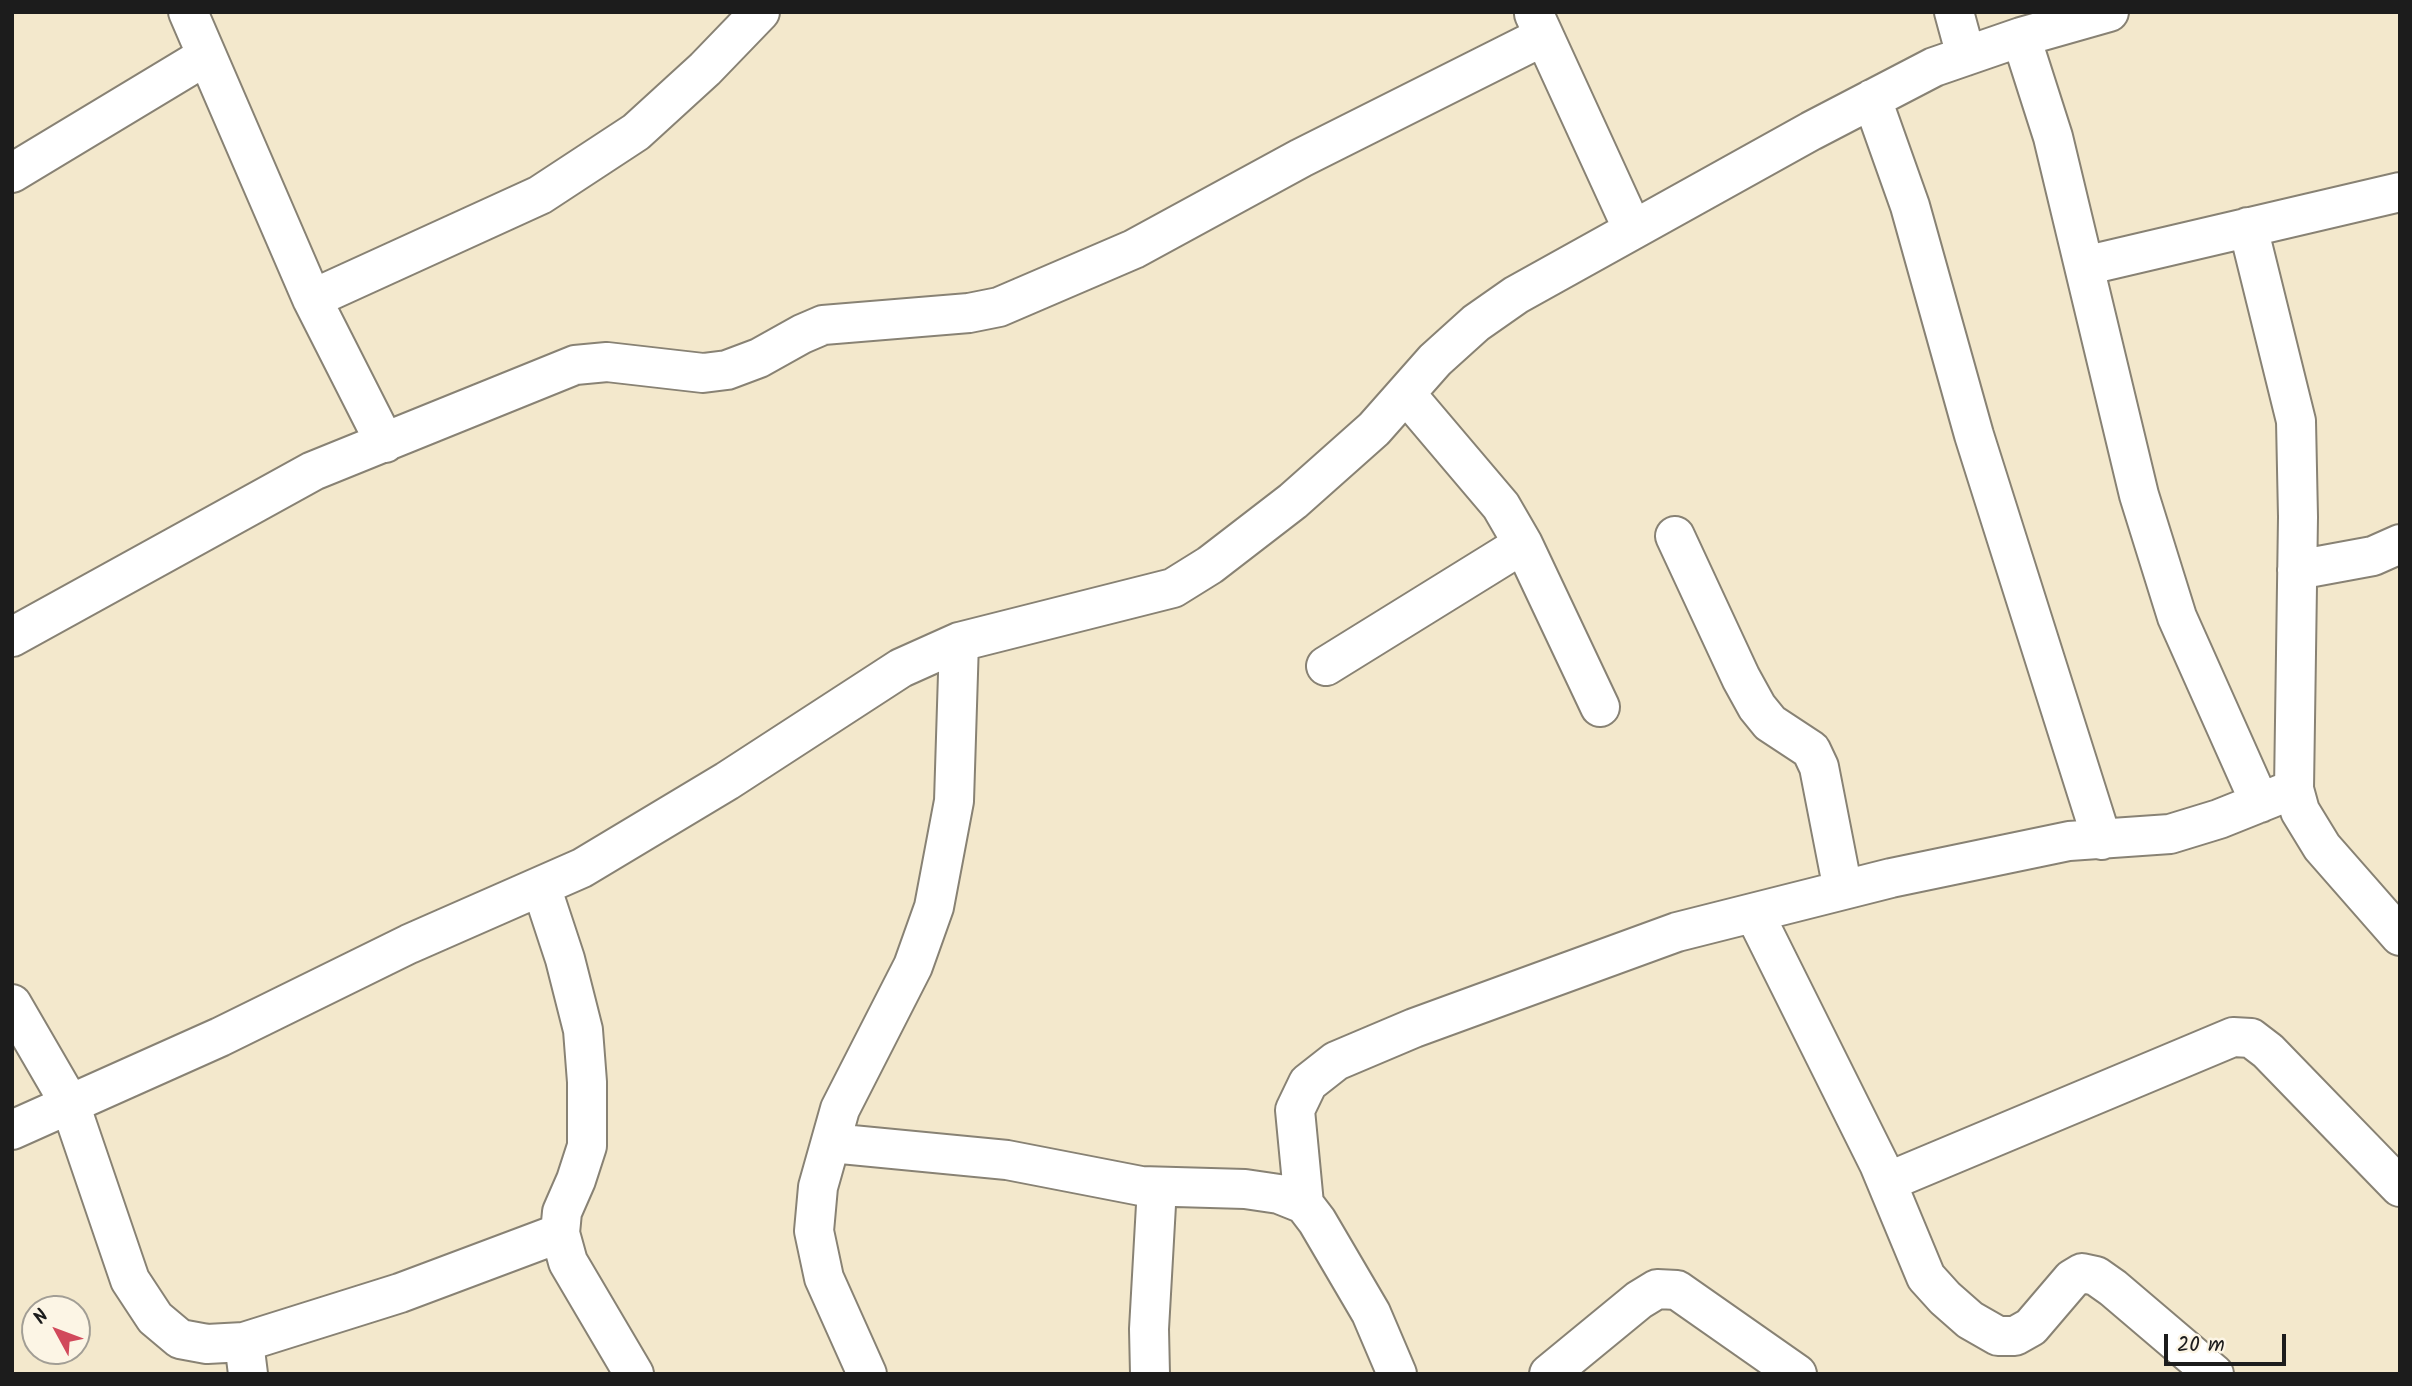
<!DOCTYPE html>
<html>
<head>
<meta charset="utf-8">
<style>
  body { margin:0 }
  #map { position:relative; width:2412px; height:1386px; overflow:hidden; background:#f3e8cc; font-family:Kalam,sans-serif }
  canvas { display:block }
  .frame { position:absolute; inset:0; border:14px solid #1c1c1c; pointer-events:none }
  .north { position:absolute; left:21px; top:1295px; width:70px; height:70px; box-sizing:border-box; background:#fcf5e5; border:2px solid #a29e95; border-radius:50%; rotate:311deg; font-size:19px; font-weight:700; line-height:28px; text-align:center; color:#1c1c1c }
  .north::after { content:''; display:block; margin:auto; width:24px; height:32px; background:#d1495b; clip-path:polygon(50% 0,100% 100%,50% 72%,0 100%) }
  .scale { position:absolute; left:2164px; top:1334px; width:122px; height:32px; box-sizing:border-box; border:4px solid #1c1c1c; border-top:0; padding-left:9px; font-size:21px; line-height:24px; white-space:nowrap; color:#1c1c1c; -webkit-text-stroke:5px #fcf5e5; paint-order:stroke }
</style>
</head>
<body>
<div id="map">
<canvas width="2412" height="1386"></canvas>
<div class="frame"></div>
<div class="north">N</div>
<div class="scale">20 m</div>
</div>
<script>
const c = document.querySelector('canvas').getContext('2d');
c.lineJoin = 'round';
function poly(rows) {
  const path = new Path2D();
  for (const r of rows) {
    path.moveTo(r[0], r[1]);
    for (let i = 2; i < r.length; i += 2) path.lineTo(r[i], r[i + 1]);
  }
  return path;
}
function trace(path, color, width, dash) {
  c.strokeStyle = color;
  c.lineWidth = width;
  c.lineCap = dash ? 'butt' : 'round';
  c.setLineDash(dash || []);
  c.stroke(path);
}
const minor = poly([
  [188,12,312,299,385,443],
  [1954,12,1966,56],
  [1534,14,1633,230],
  [2021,37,2053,137,2139,495,2177,617,2260,803],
  [1872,99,1910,206,1974,435,2102,840],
  [12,173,206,56],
  [2248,227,2296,421,2298,517,2294,789,2300,811,2322,847,2400,936],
  [2084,266,2400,192],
  [312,299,540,195,636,132,705,69,760,12],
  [1406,394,1501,506,1523,544,1600,707],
  [1675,536,1741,678,1757,707,1770,723,1811,750,1819,767,1843,890],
  [2297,570,2373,556,2400,544],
  [12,637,313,471,575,365,607,362,703,373,727,370,759,358,802,334,823,325,969,313,999,307,1134,249,1301,158,1544,36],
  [1326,666,1523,544],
  [541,886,565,959,583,1030,587,1082,587,1146,576,1180,562,1212,560,1233,568,1262,634,1374],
  [1754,913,1879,1164,1926,1277,1945,1298,1970,1320,1998,1336,2015,1336,2031,1327,2072,1279,2082,1273,2096,1276,2113,1288,2214,1374],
  [12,1004,70,1104,130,1280,155,1318,180,1339,207,1344,244,1342,400,1293,560,1233],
  [12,1130,220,1037,409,944,582,868,727,781,901,668,959,642,1173,588,1210,565,1293,501,1374,429,1435,360,1476,323,1516,295,1811,131,1934,67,2021,37,2109,12],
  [831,1143,1007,1160,1141,1186,1245,1189,1279,1194,1304,1204,1317,1221,1371,1313,1397,1374],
  [1887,1182,2233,1037,2251,1038,2268,1051,2400,1187],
  [1304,1204,1295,1110,1308,1083,1336,1061,1414,1028,1677,932,1891,878,2069,841,2170,834,2219,819,2294,789],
  [244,1342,248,1374],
  [867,1374,824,1278,814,1231,818,1187,840,1109,913,966,934,907,954,801,959,642],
  [1150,1374,1149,1329,1157,1187],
  [1549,1374,1639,1300,1657,1289,1677,1290,1797,1374]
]);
trace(minor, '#888274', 42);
trace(minor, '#fff', 38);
</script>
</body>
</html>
